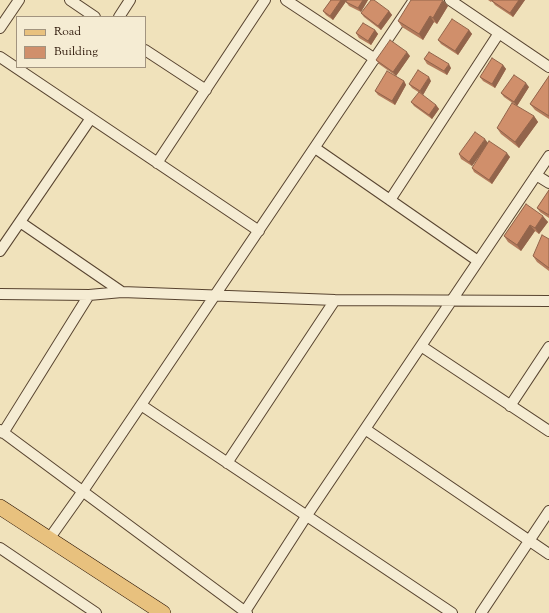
<!DOCTYPE html>
<html>
<head>
<meta charset="utf-8">
<style>
  body { margin:0 }
  #map { position:relative; width:549px; height:613px; overflow:hidden; background:#f0e2bb; font-family:"Sorts Mill Goudy",serif }
  canvas { display:block }
  .legend { position:absolute; left:16px; top:16px; width:130px; height:52px; box-sizing:border-box; background:#f5ecd3; border:1px solid #a2947f; margin:0; padding:5px 7px; list-style:none; font-size:12px; color:#261002 }
  .legend li { display:flex; align-items:center; gap:8px; height:20px }
  .legend b { width:20px; border:1px solid #a2947f }
</style>
</head>
<body>
<div id="map">
<canvas width="549" height="613"></canvas>
<ul class="legend">
<li><b style="height:5px;background:#e8c17e"></b>Road</li>
<li><b style="height:11px;background:#d08f6b"></b>Building</li>
</ul>
</div>
<script>
const c = document.querySelector('canvas').getContext('2d');
c.lineJoin = 'round';
function poly(rows) {
  const path = new Path2D();
  for (const r of rows) {
    path.moveTo(r[0], r[1]);
    for (let i = 2; i < r.length; i += 2) path.lineTo(r[i], r[i + 1]);
  }
  return path;
}
function trace(path, color, width, dash) {
  c.strokeStyle = color;
  c.lineWidth = width;
  c.lineCap = dash ? 'butt' : 'round';
  c.setLineDash(dash || []);
  c.stroke(path);
}
function fill(path, color) {
  c.fillStyle = color;
  c.fill(path, 'evenodd');
}
const minor = poly([
  [70,0,95,17],
  [286,0,375,59],
  [450,0,549,67],
  [119,17,130,0],
  [0,28,19,0],
  [145,50,206,90],
  [0,57,259,231],
  [315,148,478,261],
  [157,163,265,0],
  [536,175,549,183],
  [390,200,499,33],
  [20,222,122,292],
  [0,251,91,118],
  [0,294,89,295,122,292,335,300,549,301],
  [421,346,549,431],
  [141,405,452,613],
  [510,406,549,347],
  [365,429,549,554],
  [0,430,247,613],
  [3,433,89,295],
  [227,463,335,300],
  [49,539,83,491,414,0],
  [0,548,96,613],
  [244,613,307,515,549,156],
  [481,613,549,511]
]);
const primary = poly([
  [0,507,163,613]
]);
trace(minor, '#584430', 12);
trace(primary, '#261002', 16);
trace(minor, '#f5ecd3', 10);
trace(primary, '#e8c17e', 15);
fill(poly([
  [331,0,347,0,333,20,326,15,323,11],
  [368,0,361,12,349,6,346,2],
  [488,0,525,0,513,17,495,5,492,1,491,2],
  [448,6,437,24,434,22,423,40,402,27,398,21],
  [389,11,392,15,381,30,364,17,361,13],
  [375,30,378,34,371,45,359,38,356,33],
  [469,30,472,34,458,55,441,44,438,40],
  [410,56,396,76,379,64,376,60],
  [424,59,451,68,447,75,427,64],
  [503,65,506,69,495,88,483,81,480,77],
  [549,76,549,119,535,110,530,104],
  [404,81,406,85,395,105,378,95,375,91],
  [431,81,423,95,412,88,409,84],
  [529,87,517,106,504,97,501,93],
  [411,102,436,105,439,109,432,119,414,106],
  [534,116,538,122,519,148,501,134,497,128],
  [488,143,510,157,492,184,474,172,472,168,484,150,472,166,461,159,459,154],
  [549,190,549,218,540,212,537,208],
  [526,204,548,222,539,234,535,231,521,251,508,242,504,236],
  [549,239,549,271,537,262,533,256]
]), '#b37b5c');
fill(poly([
  [341,0,347,0,333,20,330,16],
  [363,0,368,0,361,12,358,8],
  [443,0,448,6,437,24,433,18],
  [519,0,525,0,513,17,510,13],
  [389,11,392,15,381,30,378,26],
  [430,16,434,22,423,40,419,34],
  [375,30,378,34,371,45,368,41],
  [469,30,472,34,458,55,455,51],
  [407,52,410,56,396,76,393,72],
  [449,64,451,68,447,75,444,71],
  [503,65,506,69,495,88,492,84],
  [429,77,431,81,423,95,420,91],
  [404,81,406,85,395,105,392,101],
  [526,83,529,87,517,106,514,102],
  [436,105,439,109,432,119,429,115],
  [534,116,538,122,519,148,515,142],
  [485,139,488,143,472,166,469,162],
  [507,153,510,157,492,184,489,180],
  [543,216,548,222,539,234,535,228],
  [530,225,535,231,521,251,517,245]
]), '#92644b');
const building = poly([
  [331,0,341,0,330,16,323,11,331,0],
  [347,0,363,0,358,8,346,2,347,0],
  [371,0,374,0,389,11,378,26,361,13,371,0],
  [411,0,443,0,433,18,430,16,419,34,398,21,411,0],
  [492,0,519,0,510,13,492,1,492,0],
  [452,19,469,30,455,51,438,40,452,19],
  [363,23,375,30,368,41,356,33,363,23],
  [390,40,407,52,393,72,376,60,390,40],
  [429,52,449,64,444,71,424,59,429,52],
  [492,58,503,65,492,84,480,77,492,58],
  [418,70,429,77,420,91,409,84,418,70],
  [387,71,404,81,392,101,375,91,387,71],
  [514,75,526,83,514,102,501,93,514,75],
  [549,76,549,116,530,104,549,76],
  [419,92,436,105,429,115,411,102,419,92],
  [512,103,534,116,515,142,497,128,512,103],
  [475,132,485,139,469,162,459,154,475,132],
  [489,141,507,153,489,180,472,168,489,141],
  [549,190,549,215,537,208,549,190],
  [526,204,543,216,535,228,530,225,517,245,504,236,526,204],
  [542,235,549,239,549,268,533,256,542,235]
]);
fill(building, '#d08f6b');
trace(building, '#92644b', 1);
</script>
</body>
</html>
